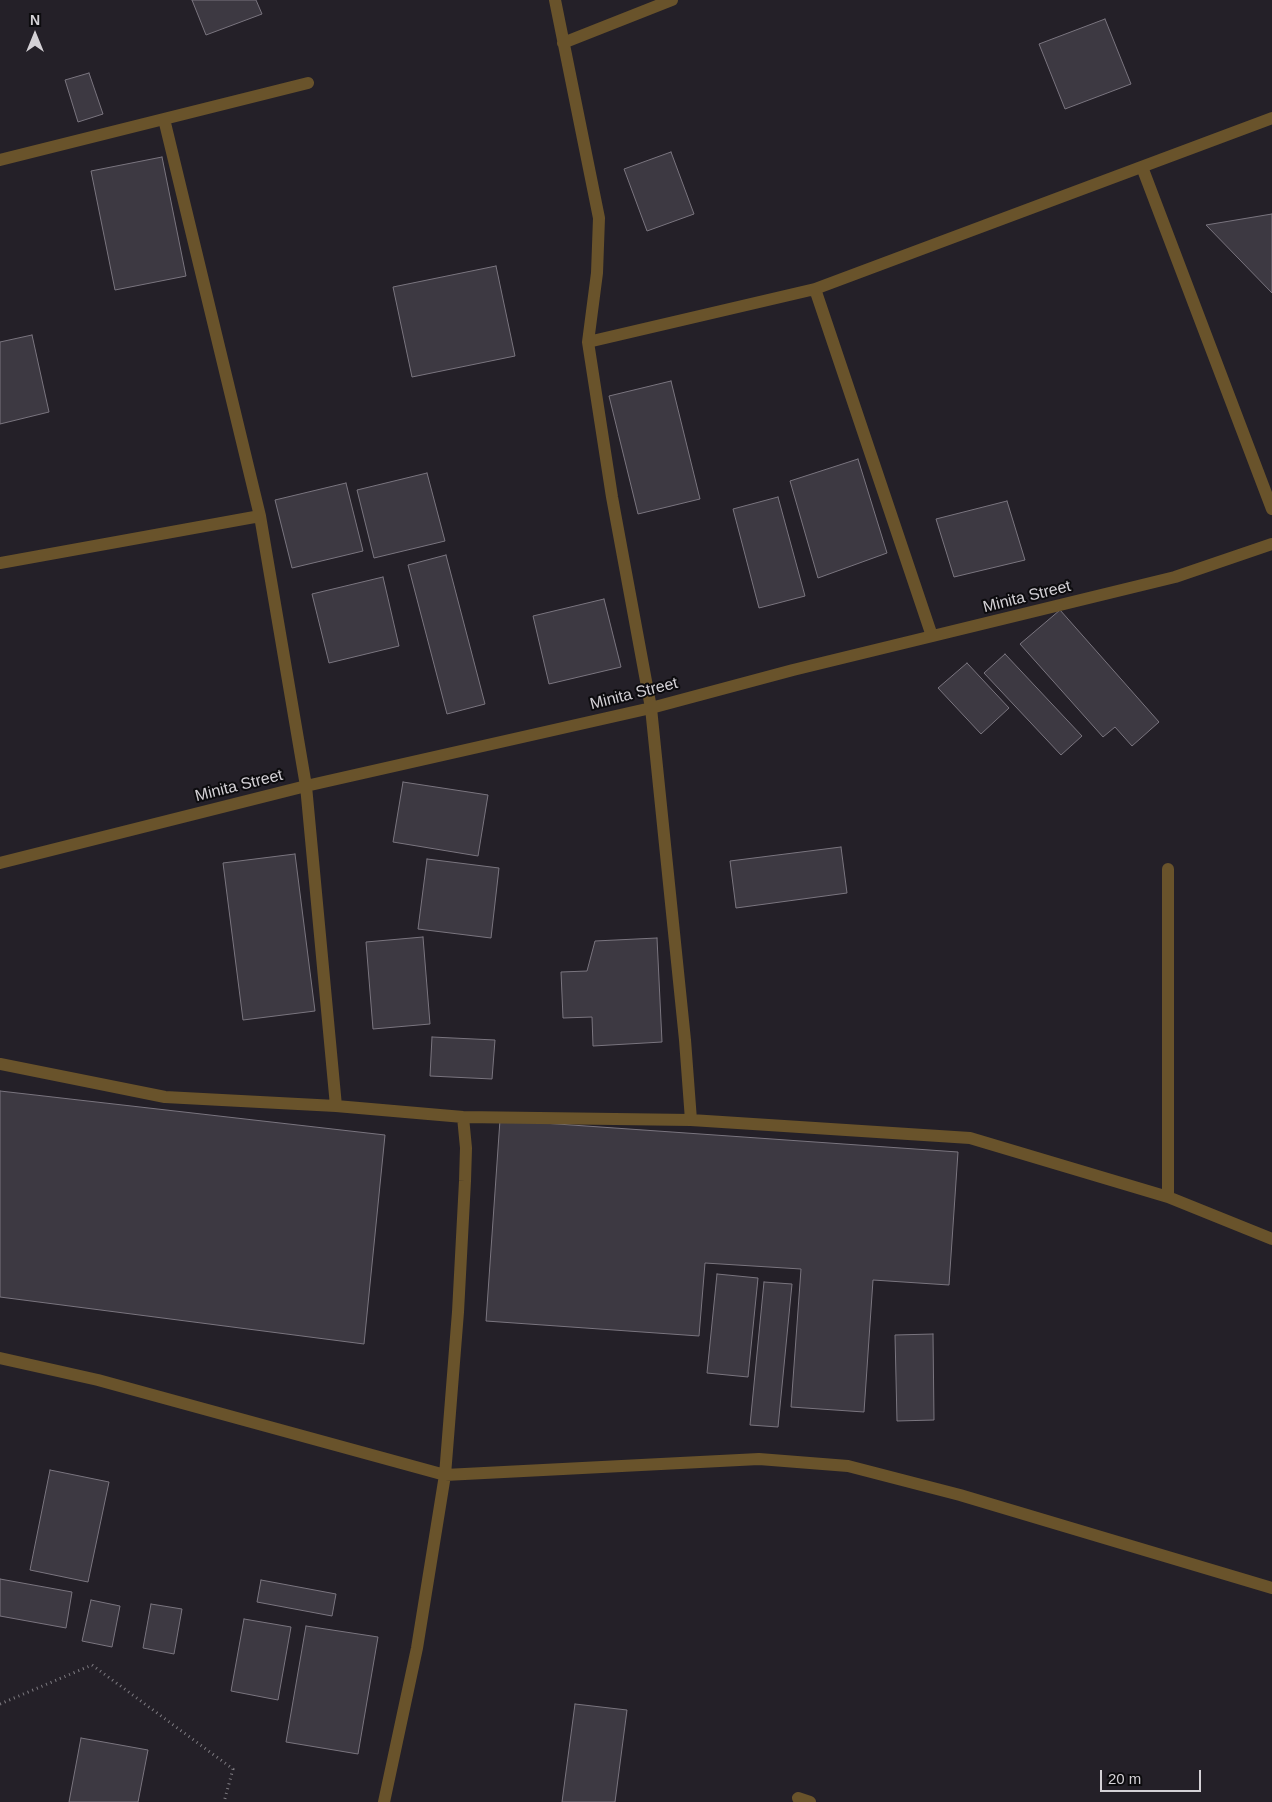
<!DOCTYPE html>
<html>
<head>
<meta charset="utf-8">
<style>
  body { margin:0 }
  #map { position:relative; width:1272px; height:1802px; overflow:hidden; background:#242028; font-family:Helvetica,sans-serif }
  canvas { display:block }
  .north { position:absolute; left:10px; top:10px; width:50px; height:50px; -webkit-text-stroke:4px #0c0b0e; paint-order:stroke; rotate:0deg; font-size:14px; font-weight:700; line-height:20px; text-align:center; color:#d4d1d6 }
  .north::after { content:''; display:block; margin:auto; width:18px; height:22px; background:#d4d1d6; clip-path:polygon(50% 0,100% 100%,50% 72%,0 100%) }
  .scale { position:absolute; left:1100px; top:1770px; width:101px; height:22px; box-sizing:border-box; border:2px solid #d4d1d6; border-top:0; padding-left:6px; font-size:15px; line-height:18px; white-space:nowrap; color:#d4d1d6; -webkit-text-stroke:4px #0c0b0e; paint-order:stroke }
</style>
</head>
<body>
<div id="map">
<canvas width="1272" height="1802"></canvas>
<div class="north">N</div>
<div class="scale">20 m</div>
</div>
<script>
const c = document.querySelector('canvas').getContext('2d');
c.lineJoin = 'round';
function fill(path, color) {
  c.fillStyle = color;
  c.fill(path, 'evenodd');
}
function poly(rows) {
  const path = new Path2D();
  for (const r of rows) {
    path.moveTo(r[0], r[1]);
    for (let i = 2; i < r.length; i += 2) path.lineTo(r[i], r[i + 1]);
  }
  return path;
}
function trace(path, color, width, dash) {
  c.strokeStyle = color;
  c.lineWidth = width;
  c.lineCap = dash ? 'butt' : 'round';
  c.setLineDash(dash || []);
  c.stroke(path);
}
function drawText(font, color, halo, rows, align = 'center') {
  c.font = font + ' Helvetica,sans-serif';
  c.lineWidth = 4;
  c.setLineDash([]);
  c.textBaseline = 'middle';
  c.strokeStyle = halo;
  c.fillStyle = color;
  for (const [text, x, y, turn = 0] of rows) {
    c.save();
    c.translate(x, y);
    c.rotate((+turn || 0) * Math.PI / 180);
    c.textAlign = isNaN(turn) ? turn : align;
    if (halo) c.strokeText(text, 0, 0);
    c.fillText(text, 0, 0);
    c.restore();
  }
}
const building = poly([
  [192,0,256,0,262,14,206,35,192,0],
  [1105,19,1131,84,1065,109,1039,44,1105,19],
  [89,73,103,114,78,122,65,80,89,73],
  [671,152,694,214,647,231,624,169,671,152],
  [162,157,186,276,115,290,91,171,162,157],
  [1272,214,1272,293,1206,225,1272,214],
  [496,266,515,356,412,377,393,287,496,266],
  [32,335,49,412,0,424,0,342,32,335],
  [671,381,700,499,638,514,609,396,671,381],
  [858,459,887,553,818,578,790,481,858,459],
  [427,473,445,541,374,558,357,490,427,473],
  [346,483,363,551,292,568,275,500,346,483],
  [778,497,805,596,759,608,733,509,778,497],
  [1007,501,1025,560,954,577,936,519,1007,501],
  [446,555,485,704,447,714,408,565,446,555],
  [383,577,399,646,329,663,312,594,383,577],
  [604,599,621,667,549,684,533,616,604,599],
  [1060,610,1159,722,1132,746,1115,727,1103,737,1020,644,1060,610],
  [1005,654,1082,736,1061,755,984,673,1005,654],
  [967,663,1009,708,981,734,938,688,967,663],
  [403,782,488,795,478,856,393,842,403,782],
  [841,847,847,893,736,908,730,861,841,847],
  [295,854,315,1011,243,1020,223,863,295,854],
  [427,859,499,868,491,938,418,929,427,859],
  [423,937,430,1024,373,1029,366,942,423,937],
  [657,938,662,1042,593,1046,592,1017,563,1018,561,972,587,971,595,941,657,938],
  [432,1037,495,1040,492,1079,430,1076,432,1037],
  [0,1091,385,1135,364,1344,0,1297,0,1091],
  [500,1120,958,1152,949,1285,873,1280,864,1412,791,1407,801,1269,705,1263,699,1336,486,1321,500,1120],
  [717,1274,758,1278,748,1377,707,1373,717,1274],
  [764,1282,792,1284,778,1427,750,1425,764,1282],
  [933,1334,934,1420,897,1421,895,1335,933,1334],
  [50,1470,109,1482,88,1582,30,1570,50,1470],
  [0,1579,72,1592,66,1628,0,1616,0,1579],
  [261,1580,336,1594,332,1616,257,1602,261,1580],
  [91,1600,120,1606,112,1647,82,1641,91,1600],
  [151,1604,182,1609,174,1654,143,1648,151,1604],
  [244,1619,291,1627,278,1700,231,1691,244,1619],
  [306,1626,378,1637,358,1754,286,1742,306,1626],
  [575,1704,627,1710,615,1802,562,1802,575,1704],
  [81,1738,148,1750,138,1802,69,1802,81,1738]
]);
fill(building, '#3d3942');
trace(building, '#7a757f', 1);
trace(poly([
  [0,1704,92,1665,233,1769,224,1802]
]), '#7f7c82', 3, [1, 4]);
trace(poly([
  [555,0,599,218,597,273,588,342,612,497,651,708,685,1040,691,1120],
  [563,43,672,0],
  [164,119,260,516,306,786,336,1106],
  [0,160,308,83],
  [1142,167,1272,509],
  [815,289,932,636],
  [588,342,815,289,1272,118],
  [0,563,260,516],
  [0,863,306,786,651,708,793,670,1175,577,1272,544],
  [1168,869,1168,1197],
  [0,1064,165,1097,336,1106,463,1117,691,1120,970,1138,1168,1197,1272,1239],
  [0,1358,98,1380,445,1475,759,1459,848,1466,960,1495,1272,1588],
  [798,1798,810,1802],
  [384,1802,417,1648,445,1475,458,1312,465,1181,466,1148,463,1117]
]), '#69532b', 12);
drawText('16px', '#d4d1d6', '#0c0b0e', [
  ["Minita Street",1027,597,-14],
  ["Minita Street",634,694,-14],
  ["Minita Street",239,786,-14]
]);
</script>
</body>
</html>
